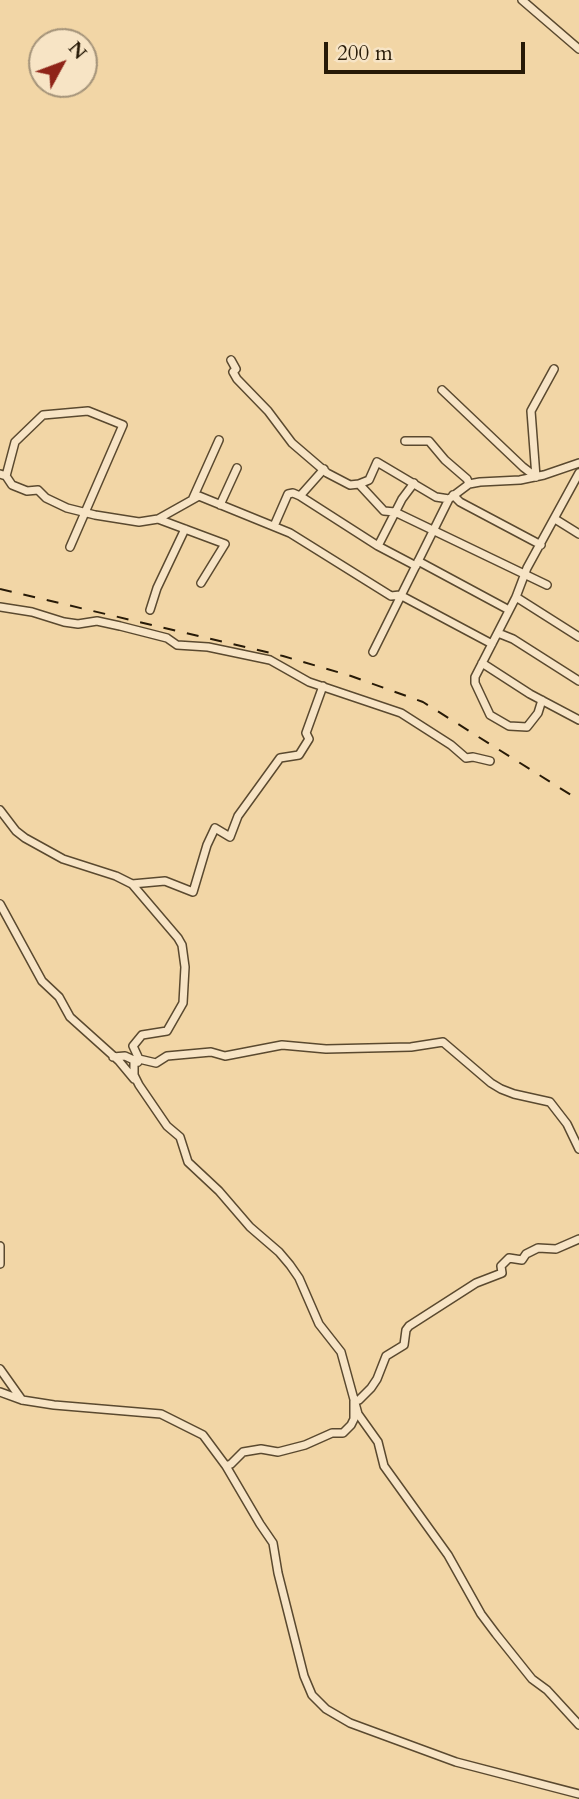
<!DOCTYPE html>
<html>
<head>
<meta charset="utf-8">
<style>
  body { margin:0 }
  #map { position:relative; width:579px; height:1799px; overflow:hidden; background:#f2d6a6; font-family:Cardo,serif }
  canvas { display:block }
  .north { position:absolute; left:28px; top:28px; width:70px; height:70px; box-sizing:border-box; background:#f7e4c5; border:2px solid #a49379; border-radius:50%; rotate:49deg; font-size:19px; font-weight:700; line-height:28px; text-align:center; color:#271a07 }
  .north::after { content:''; display:block; margin:auto; width:24px; height:32px; background:#8f2418; clip-path:polygon(50% 0,100% 100%,50% 72%,0 100%) }
  .scale { position:absolute; left:324px; top:42px; width:201px; height:32px; box-sizing:border-box; border:4px solid #271a07; border-top:0; padding-left:9px; font-size:21px; line-height:24px; white-space:nowrap; color:#271a07; -webkit-text-stroke:5px #f7e4c5; paint-order:stroke }
</style>
</head>
<body>
<div id="map">
<canvas width="579" height="1799"></canvas>
<div class="north">N</div>
<div class="scale">200 m</div>
</div>
<script>
const c = document.querySelector('canvas').getContext('2d');
c.lineJoin = 'round';
function poly(rows) {
  const path = new Path2D();
  for (const r of rows) {
    path.moveTo(r[0], r[1]);
    for (let i = 2; i < r.length; i += 2) path.lineTo(r[i], r[i + 1]);
  }
  return path;
}
function trace(path, color, width, dash) {
  c.strokeStyle = color;
  c.lineWidth = width;
  c.lineCap = dash ? 'butt' : 'round';
  c.setLineDash(dash || []);
  c.stroke(path);
}
const minor = poly([
  [522,0,579,49],
  [231,360,236,369,233,372,237,379,268,411,292,443,327,473,350,485,359,484,369,480,377,462,436,497,449,499],
  [442,390,523,467,536,477,531,411,554,369],
  [405,441,429,441,445,460,467,479,469,484],
  [0,474,6,476,12,485,27,491,38,490,46,498,67,508,95,515,139,522,158,519,199,496,290,533,391,596,400,595,492,644],
  [6,476,15,442,43,415,88,411,123,425,70,547],
  [359,484,384,511,395,512,547,585],
  [453,495,460,502,541,545],
  [300,496,378,546,416,566],
  [193,498,219,440],
  [220,505,237,468],
  [158,519,225,544,201,583],
  [555,519,579,534],
  [274,526,288,494,293,493,300,496,324,469],
  [378,546,402,499,414,483],
  [418,561,509,610],
  [516,597,579,637],
  [0,607,32,612,64,622,78,624,97,621,120,626,167,638,177,645,208,647,270,660,309,682,401,713,451,745,466,758,473,757,490,761],
  [150,610,157,588,185,529],
  [498,633,513,639,579,681],
  [373,652,449,499,469,484,480,482,520,480,544,475,579,463],
  [482,663,530,694,579,720],
  [542,700,538,713,527,727,509,726,490,715,475,683,475,677,516,597,527,568,579,473],
  [0,810,16,831,25,838,63,859,116,876,132,884,165,881,193,892,207,845,215,828,230,837,238,816,280,758,299,755,309,739,306,733,323,686],
  [132,884,178,938,182,945,185,967,183,1003,167,1031,142,1035,133,1046,139,1059,134,1062,134,1075,139,1085,167,1126,180,1137,188,1162,219,1191,250,1227,279,1252,290,1265,299,1278,319,1324,341,1352,358,1414,378,1442,384,1466,448,1555,481,1614,496,1634,532,1679,547,1690,579,1725],
  [0,904,42,981,59,997,70,1017,119,1061,134,1079],
  [113,1057,125,1056,138,1062],
  [139,1059,156,1063,167,1056,211,1052,225,1056,282,1045,326,1049,411,1047,443,1042,491,1083,501,1089,514,1094,550,1102,567,1124,579,1149],
  [0,1246,0,1264],
  [0,1369,22,1400],
  [0,1392,22,1400,54,1405,161,1414,203,1435,226,1466,260,1524,273,1543,278,1573,304,1676,312,1695,326,1709,350,1723,456,1762,579,1794],
  [226,1466,231,1464,243,1452,261,1449,278,1452,305,1445,332,1433,343,1433,351,1425,354,1419,354,1401,359,1400,371,1388,377,1379,386,1356,404,1345,406,1330,409,1326,476,1283,502,1273,501,1266,509,1258,522,1260,526,1254,538,1248,556,1249,579,1239]
]);
trace(minor, '#5a492f', 10);
trace(minor, '#f7e4c5', 7);
trace(poly([
  [0,589,283,656,351,676,423,702,579,800]
]), '#271a07', 2, [12, 12]);
</script>
</body>
</html>
